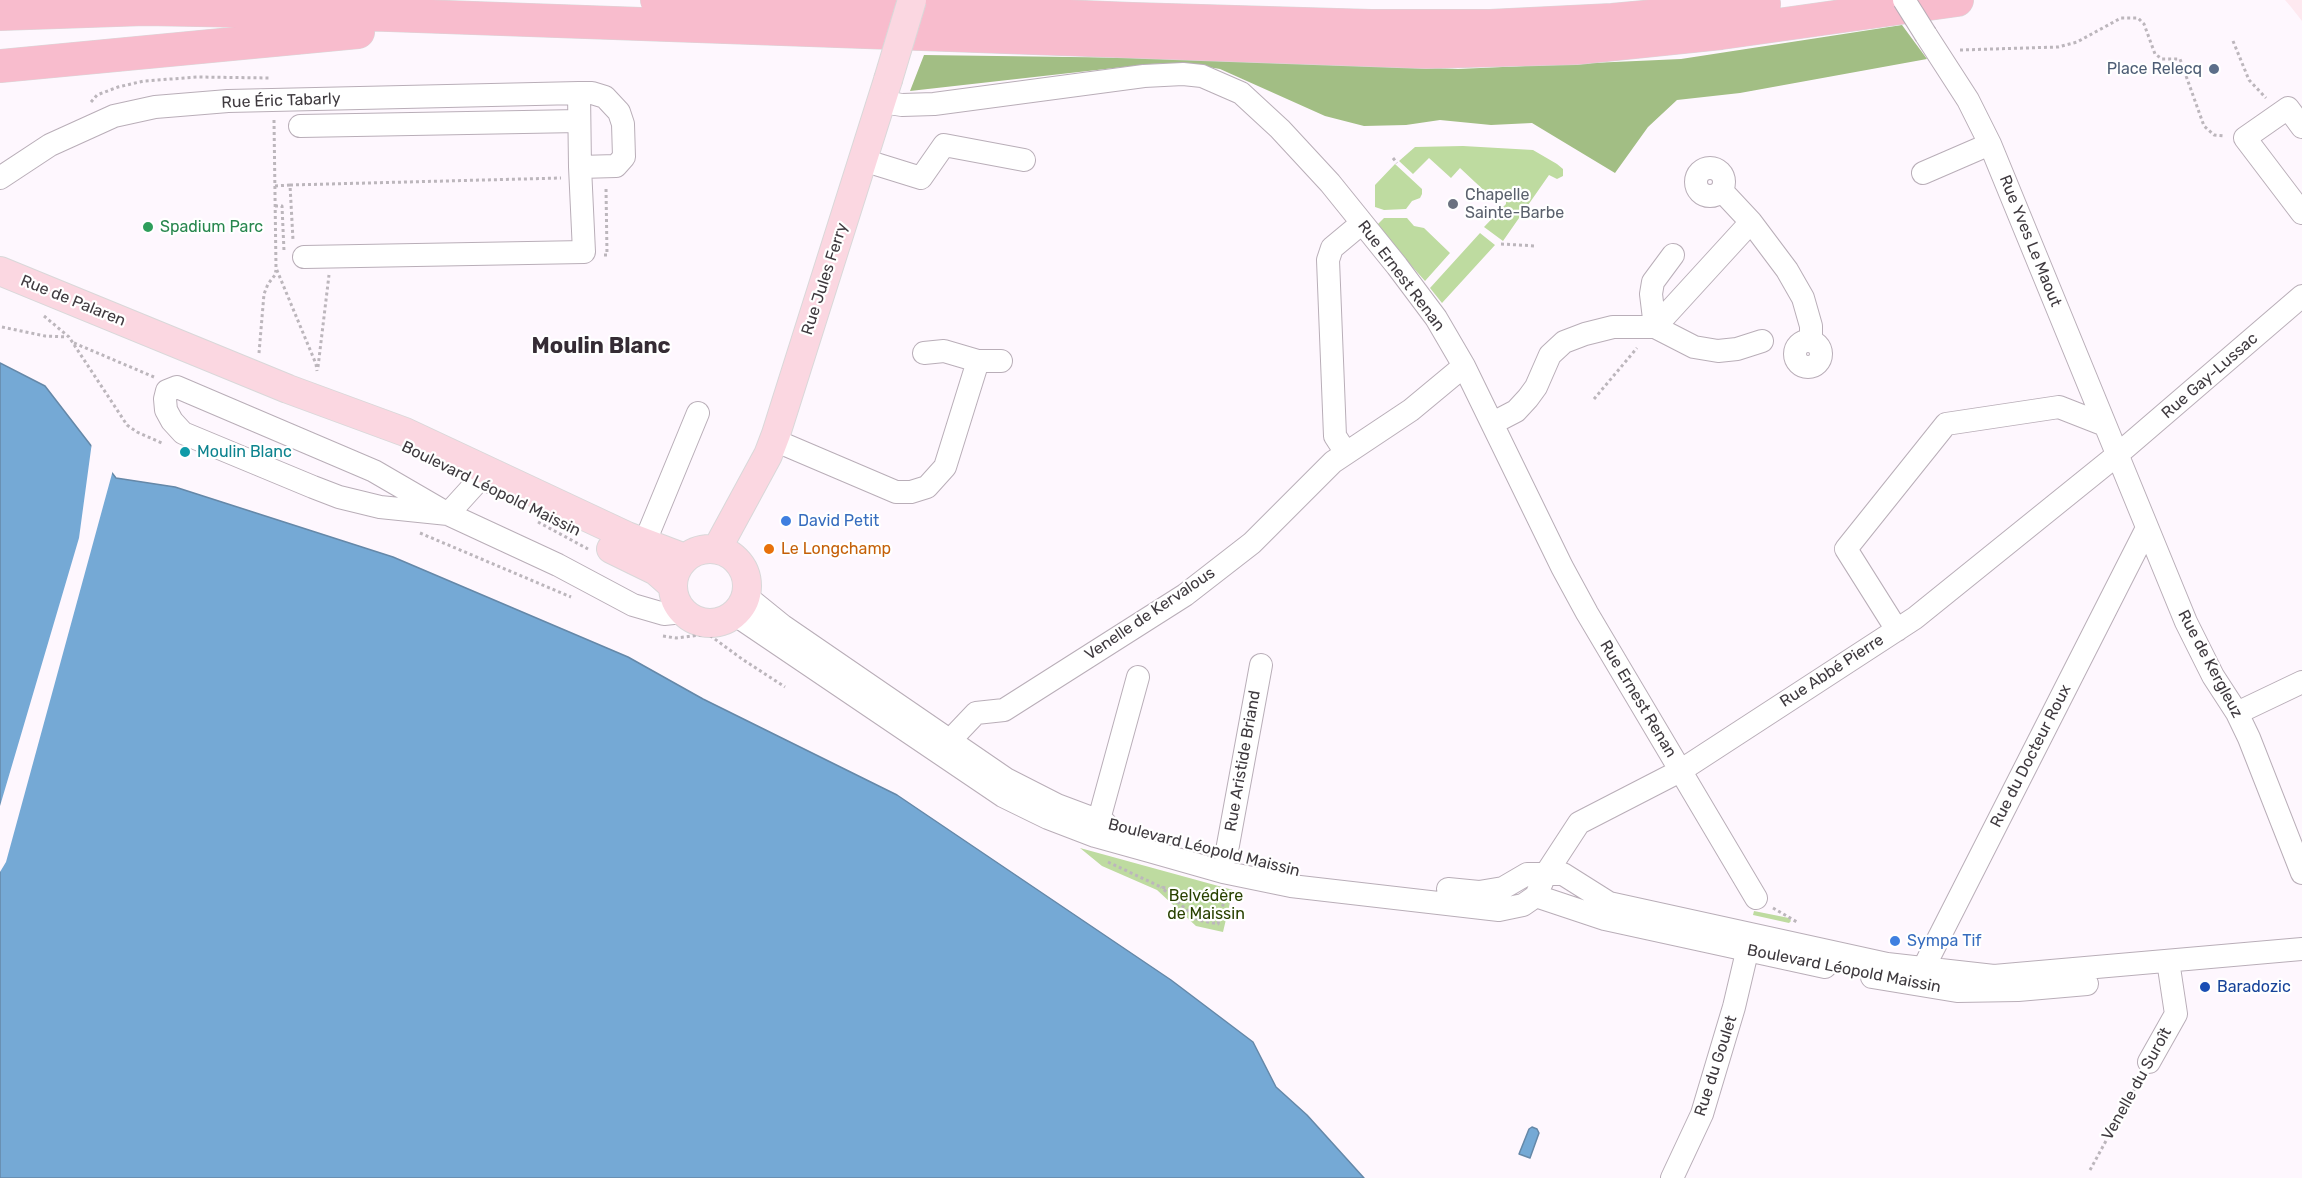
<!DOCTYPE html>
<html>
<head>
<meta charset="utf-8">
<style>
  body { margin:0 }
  canvas { display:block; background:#fef7fe }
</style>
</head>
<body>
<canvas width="2302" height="1178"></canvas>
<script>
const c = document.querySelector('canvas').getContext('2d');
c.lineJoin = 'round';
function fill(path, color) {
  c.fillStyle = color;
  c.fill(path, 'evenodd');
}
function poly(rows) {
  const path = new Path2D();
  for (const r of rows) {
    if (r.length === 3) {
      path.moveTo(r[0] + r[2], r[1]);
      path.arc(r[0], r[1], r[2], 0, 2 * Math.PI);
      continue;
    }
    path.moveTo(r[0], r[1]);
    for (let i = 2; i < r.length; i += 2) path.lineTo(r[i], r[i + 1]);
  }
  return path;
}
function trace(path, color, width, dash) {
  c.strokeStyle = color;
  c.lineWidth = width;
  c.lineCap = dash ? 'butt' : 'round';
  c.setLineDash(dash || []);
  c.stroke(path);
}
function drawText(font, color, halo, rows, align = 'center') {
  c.font = font + ' Rubik,sans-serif';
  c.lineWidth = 4.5;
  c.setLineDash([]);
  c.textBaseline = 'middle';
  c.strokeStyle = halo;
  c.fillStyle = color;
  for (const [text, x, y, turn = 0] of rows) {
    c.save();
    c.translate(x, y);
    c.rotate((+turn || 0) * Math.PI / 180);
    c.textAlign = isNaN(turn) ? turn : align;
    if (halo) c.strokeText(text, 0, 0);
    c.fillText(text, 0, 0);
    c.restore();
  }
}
fill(poly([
  [2285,0,2302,0,2302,21,2291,7]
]), '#fee9f0');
fill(poly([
  [1463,146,1533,150,1557,164,1563,169,1563,176,1557,179,1549,175,1503,241,1484,227,1506,204,1506,201,1500,196,1491,197,1460,168,1451,178,1429,158,1413,174,1399,161,1415,147],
  [1395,164,1422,189,1422,194,1420,198,1412,201,1406,209,1384,210,1375,207,1375,185],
  [1384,218,1407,218,1414,226,1424,228,1450,253,1425,281,1376,226],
  [1480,233,1495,245,1442,303,1430,288],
  [1080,848,1233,890,1223,932,1196,926,1157,890,1102,866],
  [1754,911,1789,918,1791,921,1789,923,1753,915]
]), '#bedba0');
fill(poly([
  [1902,25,1927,59,1740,93,1677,100,1648,127,1615,173,1532,123,1491,125,1440,120,1406,125,1364,126,1325,116,1220,69,1183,63,1150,64,910,91,924,55,1216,59,1458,69,1681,59]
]), '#a2be84');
const water = poly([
  [0,363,45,386,116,478,175,487,393,557,628,657,703,699,897,795,1171,980,1253,1042,1276,1087,1307,1115,1364,1178,0,1178,0,363],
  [1532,1127,1537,1129,1539,1133,1530,1158,1519,1154,1529,1129,1532,1127]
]);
fill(water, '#75a9d5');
trace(water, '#6588a8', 1.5);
fill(poly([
  [92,442,113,470,6,862,0,872,0,806,79,538]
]), '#fef7fe');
const minor = poly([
  [1926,35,1968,100,1990,144,2186,622,2213,676,2237,713,2249,738,2302,873],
  [882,102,902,105,934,104,1144,76,1183,74,1202,76,1241,93,1280,129,1330,183,1397,266,1436,318,1464,366,1562,567,1587,613,1756,898],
  [300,126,579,121],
  [2302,127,2288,108,2245,138,2302,213],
  [863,160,921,178,944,145,1024,160],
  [1710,182,14],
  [1923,173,1990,144],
  [0,178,50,145,114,116,155,107,228,101,579,93,592,93,605,97,619,112,623,124,624,157,616,166,580,167,579,93],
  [1722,191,1751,222,1787,270,1803,298,1811,326,1811,341],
  [304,257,584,252,580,167],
  [1655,327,1751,222],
  [1655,327,1651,294,1653,282,1673,255],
  [1808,354,13],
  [924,353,944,351,978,361,1001,361],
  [1493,423,1516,411,1528,398,1536,387,1550,355,1564,342,1585,334,1613,327,1655,327,1694,347,1718,351,1737,349,1762,341],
  [774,440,896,492,911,492,927,487,945,467,978,361],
  [1346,453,1335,436,1328,260,1332,248,1362,223],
  [507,488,485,480,477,482,448,514,374,471,177,387,167,391,165,399,166,410,172,421,183,433,313,487,339,497,380,507,448,514,558,565,633,605,664,614,683,612],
  [644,544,698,413],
  [746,596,783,626,1006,779,1057,805,1105,823],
  [734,614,1003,796,1048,818,1095,836,1149,851,1223,872,1291,886,1499,910,1523,905,1536,896,1545,875,1579,823,1680,771,1915,618,2117,455,2302,296],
  [1897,630,1846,549,1946,424,2059,407,2105,425],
  [2237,713,2302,682],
  [943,754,957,733,976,713,1004,710,1185,595,1252,543,1333,462,1411,410,1464,366],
  [1095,834,1138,677],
  [1226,856,1261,665],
  [1448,889,1479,892,1503,888,1527,874,1563,874,1609,903,1887,964,1994,976,2302,949],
  [1536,896,1605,919,1825,967],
  [1872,977,1957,991,2018,990,2087,984],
  [1919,980,1923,969,2147,528],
  [2149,1062,2176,1014,2168,961],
  [1672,1178,1702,1114,1734,1007,1751,935]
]);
const major = poly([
  [0,271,288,389,405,432,627,536,685,558],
  [710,586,37],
  [611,549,656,571,673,586],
  [717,549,768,455,776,434,888,80]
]);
const highway = poly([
  [657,0,1132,19,1371,26,1490,26,1612,20,1719,10,1764,4],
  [0,14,145,9,305,12,1426,52,1576,48,1721,33,1957,0],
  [0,66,358,32]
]);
trace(minor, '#b9aeb8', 24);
trace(major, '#d9d8d9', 30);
trace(highway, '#d9d8d9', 34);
trace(poly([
  [2233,41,2249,80,2266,98],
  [1960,50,2058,47,2077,42,2121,18,2138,18,2144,24,2155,54,2162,59,2180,59,2204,126,2214,135,2225,136],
  [91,102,97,95,118,87,144,81,198,77,271,78],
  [274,120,276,268,316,364,317,371],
  [1393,158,1397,163],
  [290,185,561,178],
  [275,186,290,185,293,240],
  [275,206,282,206,284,251],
  [1501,244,1536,246],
  [604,255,607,255,606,187],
  [44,316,69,337,127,425,137,432,164,444],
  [2,327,45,336,67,337],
  [74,343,154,377],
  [259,353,264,294,268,284,275,275,276,270],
  [318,367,329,275],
  [1594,399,1637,348],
  [538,522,588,549],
  [420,533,571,597],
  [663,636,676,638,708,634,742,659,785,687],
  [1108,862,1161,887,1224,901,1218,924,1198,920,1161,887],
  [1773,908,1797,922,1797,924],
  [2090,1170,2140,1079]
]), '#bcb6bc', 3, [3, 3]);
trace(minor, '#fff', 22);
trace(major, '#fbd7e1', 28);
trace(highway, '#f8bccd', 33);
const minorBridge = poly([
  [1904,0,1926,35]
]);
const majorBridge = poly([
  [888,80,912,0]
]);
trace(minorBridge, '#b9aeb8', 24, []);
trace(majorBridge, '#d9d8d9', 30, []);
trace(minorBridge, '#fff', 22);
trace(majorBridge, '#fbd7e1', 28);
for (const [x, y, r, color] of [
  [2214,69,6,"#5c6f8a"],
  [1453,204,6,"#6b7280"],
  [148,227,6,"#2e9e5b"],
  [185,452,6,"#0f9aa8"],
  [786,521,6,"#3f7fe0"],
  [769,549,6,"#e8710a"],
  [1895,941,6,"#3f7fe0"],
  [2205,987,6,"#1a4fb4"]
]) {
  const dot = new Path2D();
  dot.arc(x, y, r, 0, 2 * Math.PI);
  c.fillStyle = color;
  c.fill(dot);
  trace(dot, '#fff', 2);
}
drawText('16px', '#4e5e75', '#fff', [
  ["Place Relecq",2202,69]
], 'right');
drawText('16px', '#3f3a3f', '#fff', [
  ["Rue Éric Tabarly",281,101,-2],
  ["Rue Yves Le Maout",2030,241,68],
  ["Rue Ernest Renan",1401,276,53],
  ["Rue Jules Ferry",825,279,-72],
  ["Rue de Palaren",73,301,22],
  ["Rue Gay-Lussac",2210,376,-41],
  ["Boulevard Léopold Maissin",491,489,26],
  ["Venelle de Kervalous",1150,614,-34],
  ["Rue de Kergleuz",2210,664,62],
  ["Rue Abbé Pierre",1832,671,-33],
  ["Rue Ernest Renan",1638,699,59],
  ["Rue du Docteur Roux",2031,756,-63],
  ["Rue Aristide Briand",1243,761,-80],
  ["Boulevard Léopold Maissin",1204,848,14],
  ["Boulevard Léopold Maissin",1844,969,11],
  ["Rue du Goulet",1716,1066,-72],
  ["Venelle du Suroît",2137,1084,-61]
]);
drawText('16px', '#5b616d', '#fff', [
  ["Chapelle",1465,195],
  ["Sainte-Barbe",1465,213]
], 'left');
drawText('16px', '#27864d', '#fff', [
  ["Spadium Parc",160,227]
], 'left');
drawText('16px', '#0d838f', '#fff', [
  ["Moulin Blanc",197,452]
], 'left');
drawText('16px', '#366cbe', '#fff', [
  ["David Petit",798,521],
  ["Sympa Tif",1907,941]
], 'left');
drawText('16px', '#c56008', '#fff', [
  ["Le Longchamp",781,549]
], 'left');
drawText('16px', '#294100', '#fff', [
  ["Belvédère",1206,896],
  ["de Maissin",1206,914]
]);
drawText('16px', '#164399', '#fff', [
  ["Baradozic",2217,987]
], 'left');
drawText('bold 22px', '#352c34', '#fff', [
  ["Moulin Blanc",601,347]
]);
</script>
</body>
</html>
